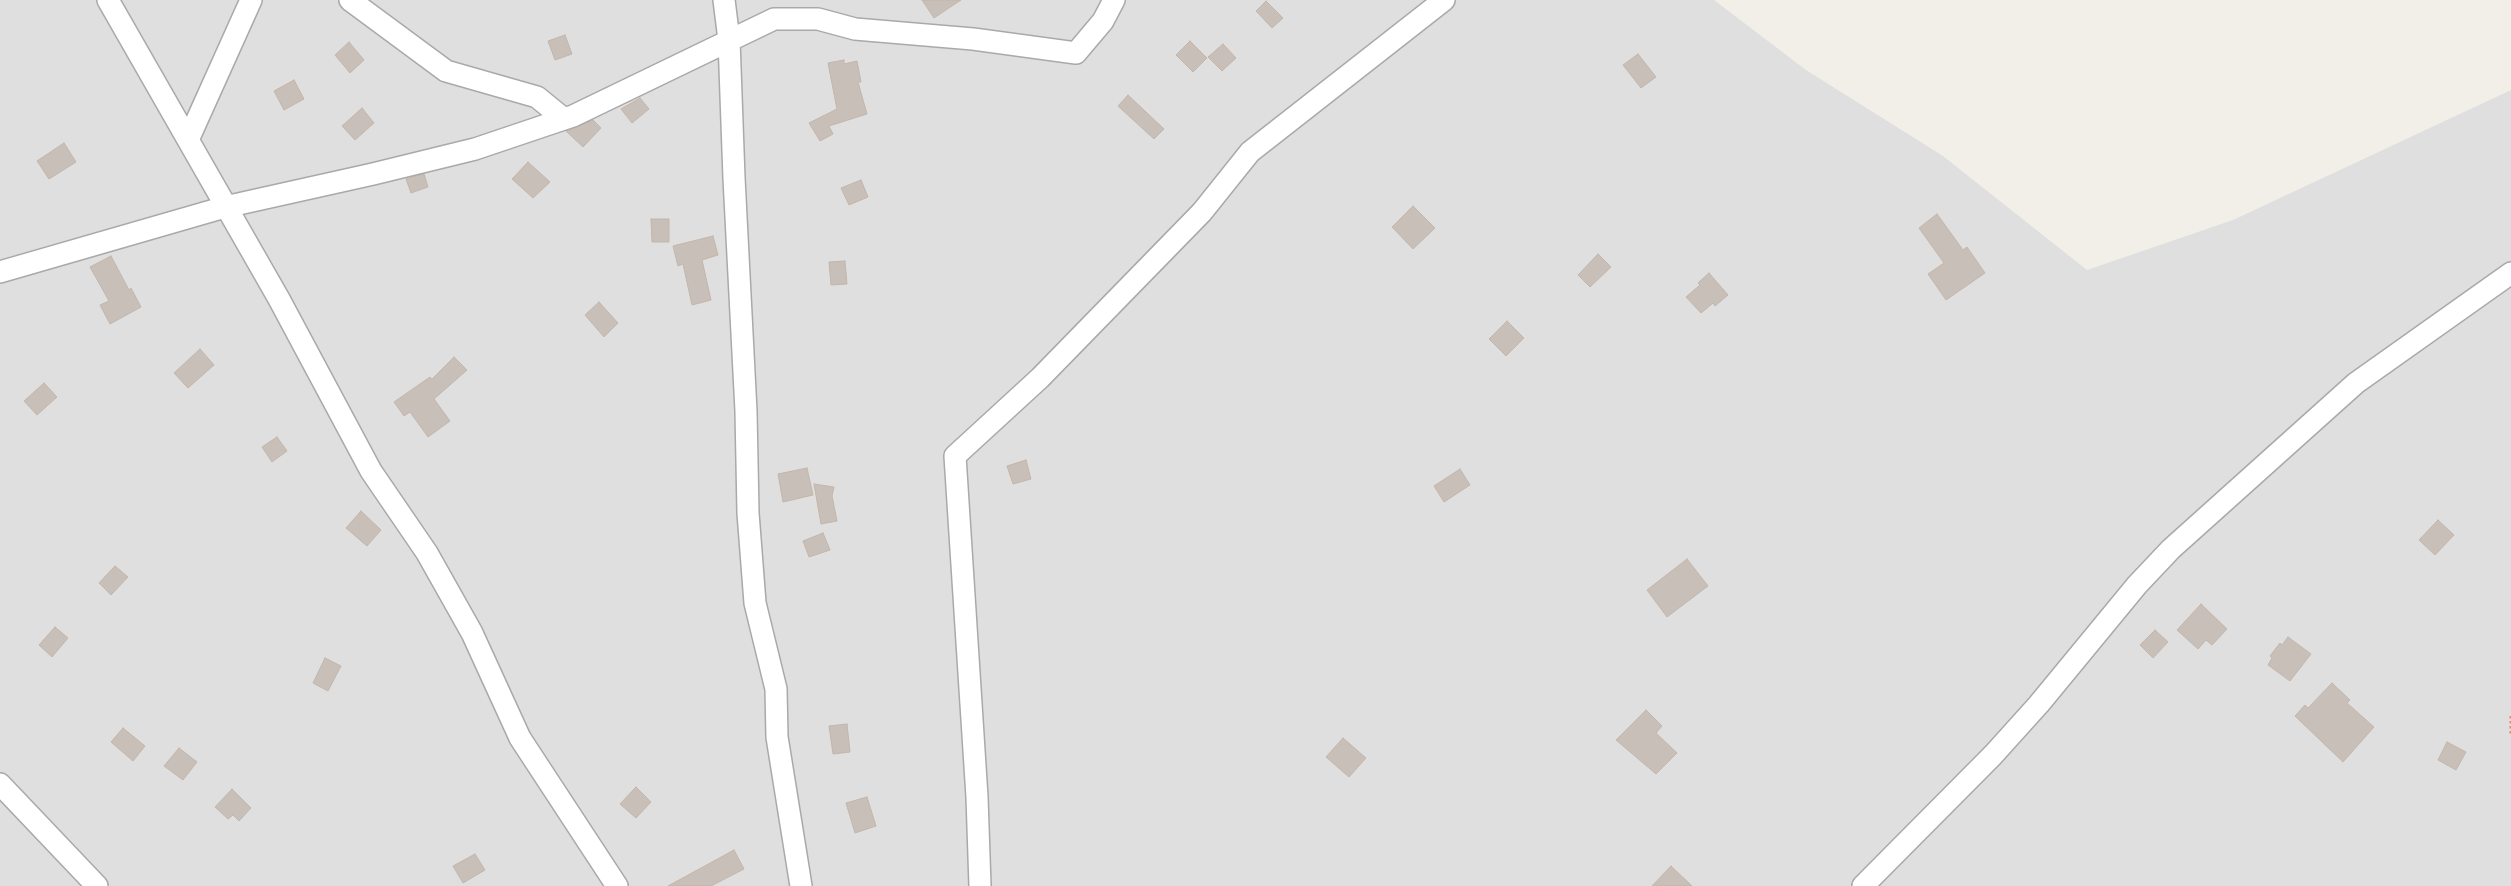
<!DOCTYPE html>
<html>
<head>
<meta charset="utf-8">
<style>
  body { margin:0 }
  canvas { display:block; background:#f2efe9 }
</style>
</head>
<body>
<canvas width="2511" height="886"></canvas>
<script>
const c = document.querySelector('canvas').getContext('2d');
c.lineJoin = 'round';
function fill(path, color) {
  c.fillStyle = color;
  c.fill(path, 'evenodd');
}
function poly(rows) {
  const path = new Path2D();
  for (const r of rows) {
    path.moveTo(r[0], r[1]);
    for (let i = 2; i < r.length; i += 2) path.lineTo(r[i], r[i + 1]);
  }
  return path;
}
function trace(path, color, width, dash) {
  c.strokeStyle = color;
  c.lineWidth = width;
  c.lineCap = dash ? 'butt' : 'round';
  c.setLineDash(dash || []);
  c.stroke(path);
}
fill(poly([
  [0,0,1714,0,1806,70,1943,156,2087,270,2233,220,2511,90,2511,886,0,886]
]), '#e0dfdf');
const building = poly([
  [922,0,961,0,934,18,922,0],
  [1266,1,1283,18,1272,28,1256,11,1266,1],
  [565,35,572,54,555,60,548,41,565,35],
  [1190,41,1207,58,1193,72,1176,55,1190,41],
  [349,42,364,60,350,73,335,55,349,42],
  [1223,44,1236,58,1222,71,1208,57,1223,44],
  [1638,54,1656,77,1641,88,1623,65,1638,54],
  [844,60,844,64,857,61,861,82,858,82,867,114,829,126,833,134,820,141,809,123,837,109,828,63,844,60],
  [294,80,304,99,284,110,274,91,294,80],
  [1128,95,1164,129,1154,139,1118,106,1128,95],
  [640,98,649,109,632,123,621,109,640,98],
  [362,108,374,123,355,140,342,126,362,108],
  [593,120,601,128,583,147,566,131,593,120],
  [64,143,76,162,49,179,37,161,64,143],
  [528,162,550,182,533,198,512,179,528,162],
  [424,174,428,187,411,193,406,179,424,174],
  [861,180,868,197,849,205,841,188,861,180],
  [1413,206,1435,228,1413,249,1392,227,1413,206],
  [1937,214,1963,250,1967,247,1985,273,1946,300,1928,274,1944,263,1919,228,1937,214],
  [651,219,669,219,669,242,652,242,651,219],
  [713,236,718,255,702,260,711,300,692,305,683,264,678,266,673,246,713,236],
  [1598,254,1611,267,1590,287,1578,275,1598,254],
  [111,256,129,290,131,288,141,307,110,324,100,305,109,301,90,267,111,256],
  [845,261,847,284,831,285,829,262,845,261],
  [1709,273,1728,295,1715,306,1713,303,1701,313,1686,297,1700,285,1698,283,1709,273],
  [599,302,618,323,604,337,585,315,599,302],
  [1507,321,1524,338,1506,356,1489,339,1507,321],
  [200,349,214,365,188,388,174,373,200,349],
  [454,357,467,370,434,399,450,421,428,437,410,412,404,416,394,402,430,377,432,379,454,357],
  [44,383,57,397,37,415,24,401,44,383],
  [277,437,287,451,272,462,262,447,277,437],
  [1026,460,1031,479,1013,484,1007,466,1026,460],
  [807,468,813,495,783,502,778,474,807,468],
  [1460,469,1470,485,1444,502,1434,486,1460,469],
  [814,484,834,487,832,496,837,521,821,524,814,484],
  [361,511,381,530,367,546,346,528,361,511],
  [2438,520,2454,535,2435,555,2419,540,2438,520],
  [823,533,830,550,809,557,803,541,823,533],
  [1687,559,1708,586,1667,617,1647,590,1687,559],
  [115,566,128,577,111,595,99,583,115,566],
  [2201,604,2227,629,2212,645,2206,640,2198,649,2177,630,2201,604],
  [55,627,68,638,52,657,39,645,55,627],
  [2155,630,2168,642,2153,658,2140,645,2155,630],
  [2288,637,2311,654,2290,681,2268,665,2272,658,2270,656,2280,643,2282,645,2288,637],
  [325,658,341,666,328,691,313,683,325,658],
  [2332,683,2350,700,2347,703,2374,727,2343,762,2295,716,2305,705,2308,708,2332,683],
  [1646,710,1662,726,1656,733,1677,753,1656,774,1616,740,1646,710],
  [847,724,850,752,833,754,829,726,847,724],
  [123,728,145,746,133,761,111,742,123,728],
  [1343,738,1366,758,1349,777,1326,757,1343,738],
  [2447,742,2466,752,2456,770,2438,760,2447,742],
  [179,748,197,762,183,780,164,766,179,748],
  [636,787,651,802,636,818,620,804,636,787],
  [232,789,251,808,239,821,233,815,228,819,215,807,232,789],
  [867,797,876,826,855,833,846,803,867,797],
  [734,850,744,869,711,886,668,886,734,850],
  [475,854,485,870,463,883,453,866,475,854],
  [1671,866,1692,886,1652,886,1671,866]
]);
fill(building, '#c7bfb8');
trace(building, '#c4b6ab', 1);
const street = poly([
  [108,0,279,299,371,471,427,553,472,633,520,738,617,886],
  [350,0,446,71,537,97,564,119],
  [724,0,729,40,734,178,746,411,748,513,755,603,776,689,777,737,801,886],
  [188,140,251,0],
  [0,272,225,207,373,174,475,149,573,116,774,19,818,19,855,29,973,39,1076,53,1103,21,1114,0],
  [0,784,97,886],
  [980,886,977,797,955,456,1040,378,1202,212,1250,152,1444,0],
  [1863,886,1993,755,2039,704,2137,585,2171,549,2356,383,2511,273]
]);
trace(street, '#a9a9a9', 24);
trace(poly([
  [2511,716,2511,734]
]), '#fa8072', 3, [2.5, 2.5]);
trace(street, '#fff', 21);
</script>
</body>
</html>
